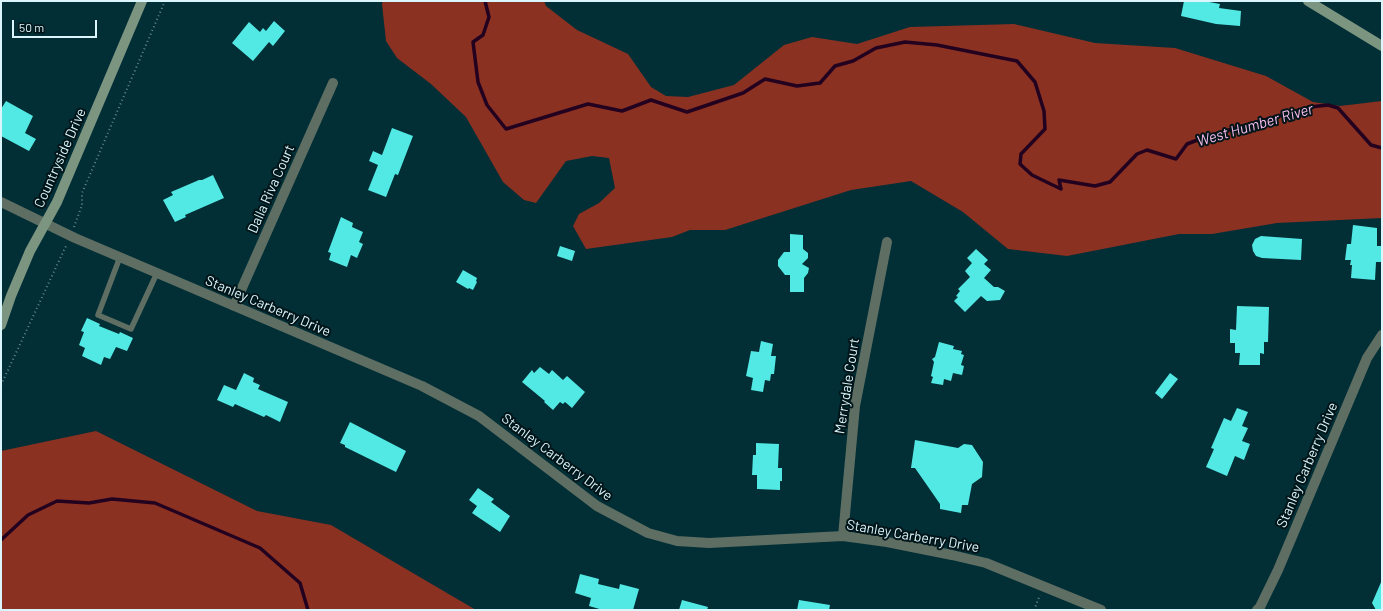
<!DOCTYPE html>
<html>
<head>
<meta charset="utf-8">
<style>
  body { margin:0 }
  #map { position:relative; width:1383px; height:611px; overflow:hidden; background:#022e36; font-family:Barlow,sans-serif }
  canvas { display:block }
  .frame { position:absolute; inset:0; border:2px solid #daf5fb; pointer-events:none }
  .scale { position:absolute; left:12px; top:20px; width:85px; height:18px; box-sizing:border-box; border:2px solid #daf5fb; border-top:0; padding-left:5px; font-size:12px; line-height:14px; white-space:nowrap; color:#daf5fb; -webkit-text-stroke:3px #011519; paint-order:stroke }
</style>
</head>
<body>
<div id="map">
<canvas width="1383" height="611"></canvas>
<div class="frame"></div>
<div class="scale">50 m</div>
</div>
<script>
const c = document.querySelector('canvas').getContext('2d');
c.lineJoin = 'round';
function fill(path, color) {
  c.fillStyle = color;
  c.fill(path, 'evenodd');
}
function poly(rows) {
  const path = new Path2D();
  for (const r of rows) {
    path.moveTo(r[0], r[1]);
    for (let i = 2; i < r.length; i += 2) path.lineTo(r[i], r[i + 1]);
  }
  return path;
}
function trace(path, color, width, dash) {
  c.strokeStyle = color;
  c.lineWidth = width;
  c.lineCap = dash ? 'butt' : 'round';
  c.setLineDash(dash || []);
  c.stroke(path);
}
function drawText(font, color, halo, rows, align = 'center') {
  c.font = font + ' Barlow,sans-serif';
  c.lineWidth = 4;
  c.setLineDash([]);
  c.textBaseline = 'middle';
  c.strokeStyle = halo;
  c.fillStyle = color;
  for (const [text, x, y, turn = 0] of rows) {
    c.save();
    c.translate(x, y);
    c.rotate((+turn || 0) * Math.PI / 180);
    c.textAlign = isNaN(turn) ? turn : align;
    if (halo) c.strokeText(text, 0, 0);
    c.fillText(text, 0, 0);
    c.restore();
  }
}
fill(poly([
  [383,1,544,1,546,6,577,30,628,54,651,87,666,96,688,97,734,85,784,45,812,37,857,44,910,27,1014,24,1095,43,1175,48,1266,76,1313,102,1340,106,1382,101,1382,218,1277,223,1212,234,1179,234,1067,256,1008,249,963,212,911,181,851,190,725,230,690,230,672,237,586,249,573,226,579,214,599,203,615,188,609,158,592,156,566,161,536,203,524,200,503,182,466,117,431,84,397,58,386,41,382,4],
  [96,431,257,511,331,525,476,610,1,610,1,451]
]), '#8b3122');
trace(poly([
  [485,1,489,17,483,35,473,42,478,82,487,105,506,129,588,104,622,111,651,100,687,112,743,93,765,79,797,86,820,83,835,66,853,61,876,48,905,42,937,45,1017,61,1035,82,1044,111,1045,129,1021,154,1020,164,1032,175,1061,189,1059,180,1095,186,1110,182,1137,154,1147,150,1176,159,1187,144,1208,136,1310,107,1328,105,1338,108,1371,145,1382,148],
  [1,540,28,515,57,501,89,503,112,499,155,503,260,548,300,583,308,610]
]), '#230220', 3.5);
fill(poly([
  [1184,1,1204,1,1220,4,1219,8,1241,11,1240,26,1216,24,1181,16],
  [274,21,285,31,273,46,269,42,253,61,232,43,249,22,260,32,263,28,266,31],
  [6,101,33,116,25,133,36,139,29,151,1,136,1,109],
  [392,128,413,136,398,175,395,174,386,197,368,190,378,165,369,161,373,151,382,155],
  [213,175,224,198,185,215,186,217,175,222,163,200,173,195,171,192,199,180,202,180],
  [341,217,353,223,352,227,363,232,359,242,363,244,357,258,351,255,347,267,329,260,331,253,328,252],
  [1353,225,1377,228,1377,246,1382,246,1382,250,1381,262,1376,262,1375,280,1351,278,1352,265,1350,265,1351,260,1345,260,1347,244,1351,244],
  [790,234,803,235,803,249,808,253,808,258,802,264,809,268,808,273,804,278,804,292,790,292,790,275,785,275,778,266,778,260,784,252,790,252],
  [1261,236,1302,239,1301,260,1262,258,1256,256,1253,251,1252,245,1255,239],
  [560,246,575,251,572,261,557,256],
  [976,249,988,260,984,264,991,270,984,278,994,287,998,287,1005,291,1000,300,987,301,981,296,965,312,954,301,958,297,956,296,960,291,958,289,970,277,965,271,972,263,967,258],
  [463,270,477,278,476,281,477,282,473,290,469,288,468,289,456,282],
  [1237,306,1269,307,1268,342,1264,342,1264,354,1260,353,1260,365,1239,365,1240,353,1235,353,1235,343,1230,343,1230,329,1236,330],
  [87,318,100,324,99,326,119,334,120,332,133,338,127,351,116,347,110,359,104,357,101,365,82,356,85,348,79,345,84,332,81,331],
  [761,341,773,344,771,356,776,356,774,374,771,374,770,381,765,380,763,392,751,390,753,378,746,376,751,351,759,352],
  [939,342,954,346,953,349,962,351,961,354,964,355,961,365,964,366,962,375,953,373,951,381,944,379,943,385,931,383,933,377,931,376,934,362,932,359,935,357],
  [540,367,549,374,552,370,563,380,567,376,585,392,572,408,565,402,563,404,560,402,553,410,544,402,545,401,522,382,532,370,534,373],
  [244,373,254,378,253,382,260,385,258,389,288,402,280,422,266,415,264,417,235,404,233,407,217,400,224,385,236,390],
  [1170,373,1178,379,1162,399,1155,393],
  [1237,408,1248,412,1242,426,1248,428,1242,441,1250,444,1244,460,1235,456,1227,476,1206,467,1214,449,1211,448,1224,418,1231,421],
  [350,422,406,451,396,472,345,447,345,445,340,443],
  [915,440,958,448,964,444,972,445,983,462,982,477,972,484,968,505,962,505,961,513,940,509,940,504,915,468,911,468],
  [756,443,779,444,778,468,782,468,782,481,780,481,780,490,757,489,757,475,752,475,753,455,756,455],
  [478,488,494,499,491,502,510,516,500,532,472,513,477,506,469,500],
  [580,574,599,579,598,584,619,589,620,584,639,589,633,610,603,610,589,606,591,598,575,593],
  [1382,580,1382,610,1376,610,1372,603],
  [682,600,708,607,707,610,679,610],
  [799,600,830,605,829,610,797,610]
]), '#52e9e4');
trace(poly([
  [74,227,82,205,82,193,165,1],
  [1,385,66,246],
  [1034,610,1040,595]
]), '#63888f', 2, [1, 3]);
trace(poly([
  [120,257,98,315,131,329,157,273]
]), '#5e6e62', 5.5);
trace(poly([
  [1,202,75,238,422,386,479,416,597,506,648,533,677,541,709,543,843,536,887,542,952,555,986,563,1101,610],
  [234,306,333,83],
  [843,536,855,406,887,242],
  [1257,610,1260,607,1278,570,1367,358,1382,335]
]), '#5e6e62', 10);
trace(poly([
  [1308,1,1382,46],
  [1,325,11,296,30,251,57,202,142,1]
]), '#7c9581', 10);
drawText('14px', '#daf5fb', '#011519', [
  ["Countryside Drive",60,158,-66],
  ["Dalla Riva Court",271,189,-66],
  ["Stanley Carberry Drive",268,306,23],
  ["Merrydale Court",847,386,-81],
  ["Stanley Carberry Drive",557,457,37],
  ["Stanley Carberry Drive",1307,465,-67],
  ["Stanley Carberry Drive",913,536,10]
]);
drawText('italic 15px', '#f8bcee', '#011519', [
  ["West Humber River",1255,125,-16]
]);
</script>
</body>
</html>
